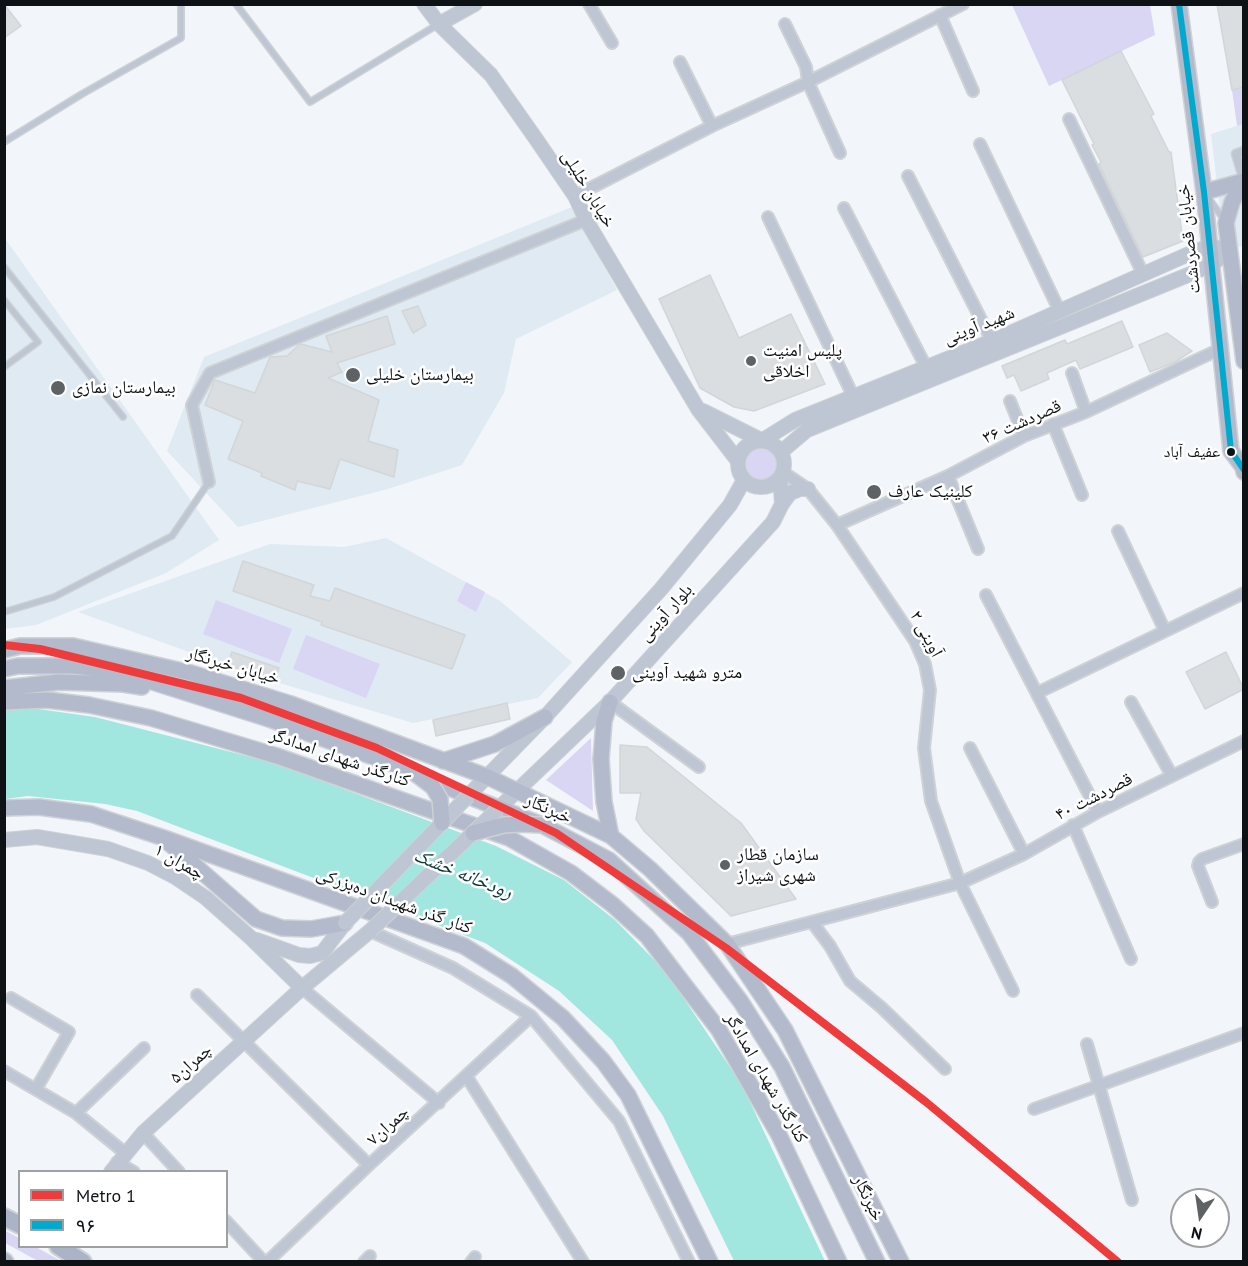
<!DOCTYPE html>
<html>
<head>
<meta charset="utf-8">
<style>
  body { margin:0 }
  #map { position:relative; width:1248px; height:1266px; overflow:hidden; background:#f2f6fa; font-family:"PT Sans",sans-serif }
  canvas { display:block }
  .frame { position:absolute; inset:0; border:6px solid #0e1215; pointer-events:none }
  .legend { position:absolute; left:18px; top:1170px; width:210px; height:78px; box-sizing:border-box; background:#fff; border:2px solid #9fa0a1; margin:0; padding:8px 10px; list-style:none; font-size:18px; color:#0e1215 }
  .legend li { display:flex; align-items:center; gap:12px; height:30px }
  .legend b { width:30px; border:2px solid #9fa0a1 }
  .north { position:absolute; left:1170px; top:1188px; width:60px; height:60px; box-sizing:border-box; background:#fff; border:2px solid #9fa0a1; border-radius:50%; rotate:193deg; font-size:16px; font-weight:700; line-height:24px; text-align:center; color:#0e1215 }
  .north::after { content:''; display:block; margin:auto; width:21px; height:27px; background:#5e6265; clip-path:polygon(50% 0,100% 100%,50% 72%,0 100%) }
</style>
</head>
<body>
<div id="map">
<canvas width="1248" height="1266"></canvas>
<div class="frame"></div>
<ul class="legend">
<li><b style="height:8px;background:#ee3c3c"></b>Metro 1</li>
<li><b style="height:8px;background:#00a9ce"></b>۹۶</li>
</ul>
<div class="north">N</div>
</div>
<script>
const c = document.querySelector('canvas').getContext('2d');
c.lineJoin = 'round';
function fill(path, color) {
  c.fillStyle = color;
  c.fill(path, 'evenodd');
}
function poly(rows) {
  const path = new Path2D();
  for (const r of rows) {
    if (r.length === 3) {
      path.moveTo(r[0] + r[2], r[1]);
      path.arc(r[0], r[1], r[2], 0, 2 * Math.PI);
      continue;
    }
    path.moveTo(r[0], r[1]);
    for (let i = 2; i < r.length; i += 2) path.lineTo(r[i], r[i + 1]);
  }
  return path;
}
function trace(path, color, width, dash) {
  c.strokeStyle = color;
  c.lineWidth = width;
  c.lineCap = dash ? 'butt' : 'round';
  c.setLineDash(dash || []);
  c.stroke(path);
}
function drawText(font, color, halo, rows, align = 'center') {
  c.font = font + ' "PT Sans","Noto Naskh Arabic",sans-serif';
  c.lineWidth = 5;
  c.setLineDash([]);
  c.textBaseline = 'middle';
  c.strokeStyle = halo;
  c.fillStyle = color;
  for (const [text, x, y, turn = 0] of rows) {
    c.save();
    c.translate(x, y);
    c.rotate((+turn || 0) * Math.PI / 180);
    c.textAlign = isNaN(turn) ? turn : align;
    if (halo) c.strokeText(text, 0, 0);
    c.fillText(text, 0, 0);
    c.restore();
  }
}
fill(poly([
  [1243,124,1243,246,1225,250,1211,134],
  [572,207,617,290,516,339,504,393,462,465,388,489,238,527,167,451,204,357],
  [4,237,219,540,166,573,36,625,5,629],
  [386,538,500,601,572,662,538,698,413,723,256,676,78,612,270,544,344,547]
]), '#dfeaf3');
fill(poly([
  [1012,5,1150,5,1155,35,1049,86],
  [1243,87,1243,124,1237,126,1232,90],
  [761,464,17],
  [466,582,485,592,476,612,457,601],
  [216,600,292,629,279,663,203,634],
  [306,635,380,664,366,698,293,669],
  [591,738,593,811,546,780],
  [4,1230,19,1238,20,1246,36,1247,61,1261,38,1261,5,1243]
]), '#d8d6f3');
fill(poly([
  [24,707,95,717,274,763,496,846,564,880,615,920,666,972,742,1085,825,1261,734,1261,663,1116,612,1040,559,991,485,943,137,811,105,804,28,796,5,799,5,710]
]), '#a2e7df');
const building = poly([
  [4,4,21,26,4,38,4,4],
  [1217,4,1244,4,1244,87,1232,90,1217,4],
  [1121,51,1154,114,1151,116,1169,152,1171,152,1183,241,1143,257,1099,164,1101,162,1092,145,1094,144,1062,80,1121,51],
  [710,275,739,338,791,314,825,384,754,411,734,407,700,388,659,299,710,275],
  [418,306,426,325,413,333,402,311,418,306],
  [387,316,395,344,337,363,342,372,328,378,379,400,368,441,398,450,394,477,340,459,330,489,297,481,295,490,261,476,262,473,228,459,243,421,205,405,215,380,255,393,270,357,287,356,300,344,332,352,326,336,387,316],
  [1122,321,1133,347,1080,369,1076,360,1047,373,1049,379,1021,391,1014,375,1007,378,1002,366,1065,340,1067,344,1122,321],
  [1167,333,1192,351,1175,362,1150,372,1139,345,1167,333],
  [243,561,314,585,310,596,330,601,335,588,465,635,452,669,321,625,322,622,233,591,243,561],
  [232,652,279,668,275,681,227,665,232,652],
  [1226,652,1244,689,1205,709,1186,672,1226,652],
  [507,703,510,719,436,736,433,720,507,703],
  [620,745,647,747,741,823,796,899,731,916,644,831,636,819,641,793,620,793,620,745]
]);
fill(building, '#dadee1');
trace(building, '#d2d6d8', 1.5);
const service = poly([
  [236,4,310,102,437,25],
  [4,142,82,94,181,38,181,4],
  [1210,200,1224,220],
  [4,267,123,417],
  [4,300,38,342,4,367],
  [4,612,54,597,172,536,209,482]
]);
const pedestrian = poly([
  [1244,151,1236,154,1244,180]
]);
const minor = poly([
  [589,4,612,43],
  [940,15,973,91],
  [785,24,806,67,808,82,840,153],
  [680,62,712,126],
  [1069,119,1143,274],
  [980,144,1060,312],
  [908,176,992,341],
  [575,196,712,126,808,82,963,4],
  [844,208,926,367],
  [768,217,853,396],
  [1072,373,1086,412],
  [1010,401,1024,436],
  [1053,424,1082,495],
  [783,472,808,489,837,525,915,641,925,664,930,690,924,748,931,801,960,883,1013,991],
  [948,476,978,549],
  [209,482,192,405,210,373,586,220],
  [837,525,948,476,1024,436,1086,412,1220,349],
  [1118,531,1165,631],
  [986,595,1098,812],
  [1037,693,1244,593],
  [610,702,699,767],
  [1131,702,1172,776],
  [970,748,1024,854],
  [1073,825,1131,959],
  [1212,902,1198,866,1199,862,1202,859,1244,844],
  [812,922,830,946,850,981,882,1008,945,1069],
  [370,931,453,968,531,1016,619,1121,689,1262],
  [727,944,960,883,1024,854,1098,812,1244,741],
  [302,988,439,1103],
  [197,995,369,1165],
  [11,998,69,1032,36,1089],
  [1087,1044,1132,1200],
  [4,1071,76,1113,125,1153],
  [467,1077,583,1262],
  [1034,1109,1244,1033],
  [76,1113,144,1048],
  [143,1133,179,1172],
  [117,1162,134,1172],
  [226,1221,264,1262],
  [267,1262,369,1165,531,1016],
  [364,1262,370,1256],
  [471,1262,475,1257]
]);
const tertiary = poly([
  [424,4,439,24,491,75,536,139,575,196,586,220,698,409,738,461],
  [439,24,475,4],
  [703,411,761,440],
  [763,440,795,420,992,341,1191,253,1210,246,1230,250],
  [761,464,23],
  [781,452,807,430,1188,275,1211,265,1230,250],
  [782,504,790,493,800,489,808,489],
  [468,796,545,717,661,589,730,505,744,480],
  [498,809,610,702,773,522,782,504,780,477],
  [4,840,37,837,108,849,148,863,175,877,206,898,251,938,302,988],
  [257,940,299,955,310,956,322,953,345,923],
  [111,1172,143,1133,302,988,370,931]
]);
const secondary = poly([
  [1179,4,1204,192,1231,451,1243,467,1244,472],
  [1244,181,1232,202,1226,223,1244,361],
  [1204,192,1244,181],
  [4,650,20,646,73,646,191,673,291,704,488,777,611,836,650,869,727,944,785,1030,901,1262],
  [4,669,18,666,72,666,115,670,269,719,412,771,468,796,542,825,609,860,689,933,741,1002,782,1067,877,1262],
  [4,688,59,682,123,684,142,687],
  [4,702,47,700,89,705,151,718,277,756,509,838,571,873,613,905,647,936,719,1030,779,1135,839,1262],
  [610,702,604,721,601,759,604,802,611,836],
  [443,761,495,744,545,717],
  [4,808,39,807,91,814,164,838,464,946,512,976,563,1018,603,1061,628,1095,710,1262],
  [169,843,256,919,282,928,311,929,345,923]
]);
const primary = poly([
  [4,1217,20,1225],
  [58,1246,83,1262],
  [4,1261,5,1262]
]);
trace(service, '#ced2d5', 8);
trace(pedestrian, '#ced2d5', 11);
trace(minor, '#ced2d5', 14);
trace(tertiary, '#ced2d5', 16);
trace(secondary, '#ced2d5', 18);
trace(primary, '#ced2d5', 20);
trace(service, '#bec5d3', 5);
trace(pedestrian, '#bec5d3', 8);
trace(minor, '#bec5d3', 10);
trace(tertiary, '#bec5d3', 14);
trace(secondary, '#b3bacb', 15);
trace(primary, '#abb4c6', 16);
const tertiaryBridge = poly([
  [345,923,468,796],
  [370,931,498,809]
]);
const secondaryBridge = poly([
  [412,771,433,787,440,799,442,823],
  [473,833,504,825,519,824,542,825]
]);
trace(tertiaryBridge, '#ced2d5', 16, []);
trace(secondaryBridge, '#ced2d5', 18, []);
trace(tertiaryBridge, '#bec5d3', 14);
trace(secondaryBridge, '#b3bacb', 15);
trace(poly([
  [1179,4,1204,192,1231,451,1244,470]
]), '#00a9ce', 6);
trace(poly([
  [4,645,40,649,241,698,377,748,556,833,726,948,926,1102,1118,1262]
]), '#ee3c3c', 8);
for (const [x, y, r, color] of [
  [751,361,6,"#5e6265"],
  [353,375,8,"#5e6265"],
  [58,388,8,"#5e6265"],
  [1231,452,5,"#0e1215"],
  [874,492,8,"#5e6265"],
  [618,673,8,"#5e6265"],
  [725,865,6,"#5e6265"]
]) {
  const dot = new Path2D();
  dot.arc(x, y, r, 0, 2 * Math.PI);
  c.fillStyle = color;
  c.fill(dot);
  trace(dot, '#fff', 2);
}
drawText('16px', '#0e1215', '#fff', [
  ["عفیف آباد",1220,452]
], 'right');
drawText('18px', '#0e1215', '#fff', [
  ["خیابان خلیلی",588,189,59],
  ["خیابان قصردشت",1189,239,-96],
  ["شهید آوینی",979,326,-22],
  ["۳۶ قصردشت",1022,422,-24],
  ["بلوار آوینی",666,613,-48],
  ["۲ آوینی",926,634,62],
  ["خیابان خبرنگار",233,666,16],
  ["کنارگذر شهدای امدادگر",340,758,19],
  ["۴۰ قصردشت",1094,797,-27],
  ["خبرنگار",548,809,24],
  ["چمران ۱",179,862,30],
  ["کنار گذر شهیدان ده‌بزرکی",394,901,20],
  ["چمران۵",191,1064,-42],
  ["کنارگذر شهدای امدادگر",766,1078,60],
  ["چمران۷",388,1126,-42],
  ["خبرنگار",868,1198,64]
]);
drawText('18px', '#0e1215', '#fff', [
  ["پلیس امنیت",763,351],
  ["اخلاقی",763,372],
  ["بیمارستان خلیلی",366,375],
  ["بیمارستان نمازی",72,388],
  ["کلینیک عارف",888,492],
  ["مترو شهید آوینی",632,673],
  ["سازمان قطار",737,855],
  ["شهری شیراز",737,876]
], 'left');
drawText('italic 20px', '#083833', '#fff', [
  ["رودخانه خشک",463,874,22]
]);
</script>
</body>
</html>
